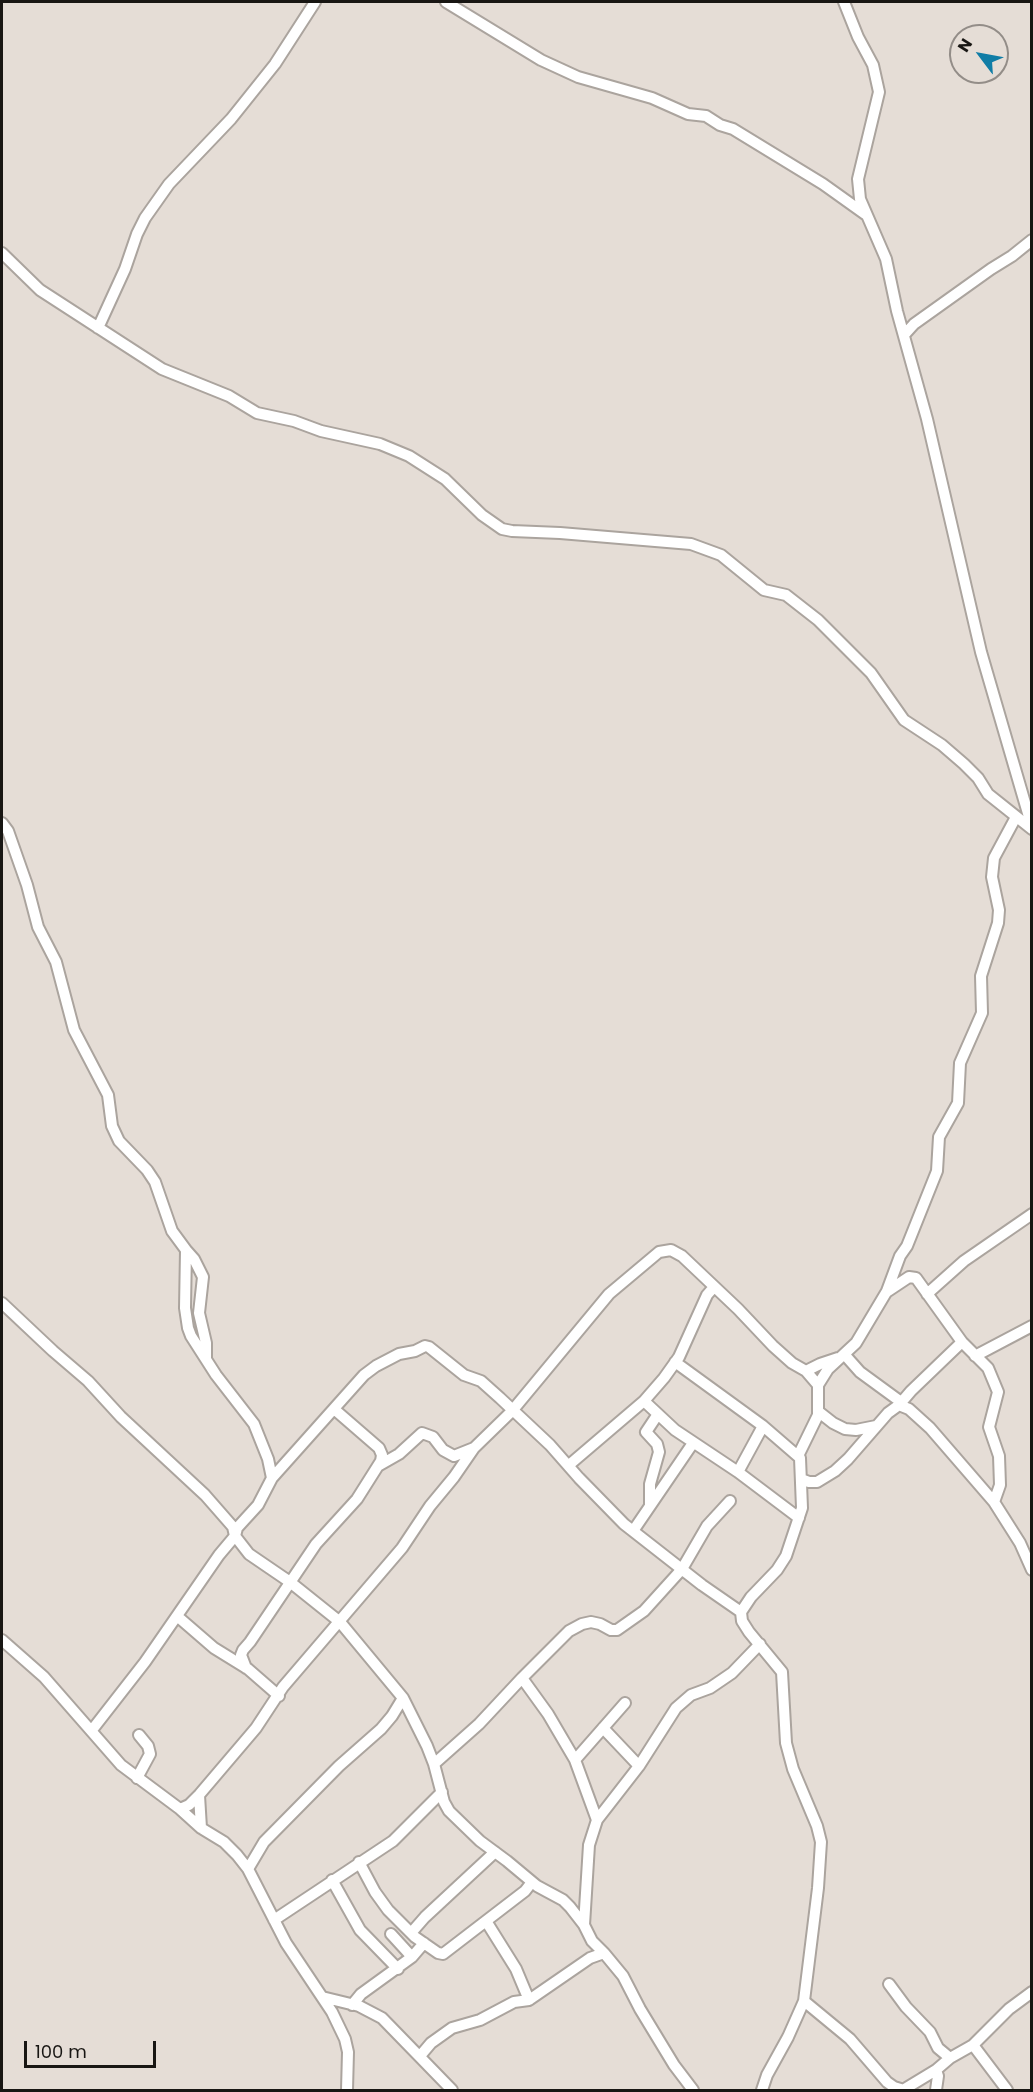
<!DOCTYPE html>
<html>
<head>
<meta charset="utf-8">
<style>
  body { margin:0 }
  #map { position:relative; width:1033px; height:2092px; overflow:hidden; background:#e5ddd6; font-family:Poppins,sans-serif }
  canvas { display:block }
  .frame { position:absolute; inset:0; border:3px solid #181613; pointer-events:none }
  .north { position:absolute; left:949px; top:24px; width:60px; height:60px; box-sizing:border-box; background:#e5ddd6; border:2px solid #938d88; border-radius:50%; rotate:302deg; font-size:16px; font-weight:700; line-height:24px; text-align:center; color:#181613 }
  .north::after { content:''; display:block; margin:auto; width:21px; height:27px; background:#107da6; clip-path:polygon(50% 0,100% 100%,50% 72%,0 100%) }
  .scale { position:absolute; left:24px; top:2041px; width:132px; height:27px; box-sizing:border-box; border:3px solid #181613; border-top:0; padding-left:8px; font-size:18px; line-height:21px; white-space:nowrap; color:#181613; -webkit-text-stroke:4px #e5ddd6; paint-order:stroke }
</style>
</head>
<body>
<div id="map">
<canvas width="1033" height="2092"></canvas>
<div class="frame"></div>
<div class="north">N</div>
<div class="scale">100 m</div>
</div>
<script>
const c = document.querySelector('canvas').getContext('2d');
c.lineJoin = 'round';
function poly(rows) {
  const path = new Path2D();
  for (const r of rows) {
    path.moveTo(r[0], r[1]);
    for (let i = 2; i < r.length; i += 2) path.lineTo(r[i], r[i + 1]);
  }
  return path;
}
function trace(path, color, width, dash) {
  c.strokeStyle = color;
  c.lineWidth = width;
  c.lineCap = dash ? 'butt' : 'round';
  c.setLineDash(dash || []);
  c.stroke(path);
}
const minor = poly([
  [446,2,541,60,578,77,652,98,688,114,706,116,720,125,733,129,823,184,865,214],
  [844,2,858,37,873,65,879,92,858,179,860,199,886,259,897,311,927,419,981,652,1032,827],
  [2,253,40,290,162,369,229,396,257,413,294,421,321,431,380,444,409,456,445,479,482,515,502,529,512,531,560,533,691,544,721,555,764,590,786,595,818,620,871,673,904,720,942,745,964,764,978,778,988,794,1032,829],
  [98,328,125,269,137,234,145,218,169,184,231,119,275,64,315,2],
  [904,335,914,324,991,269,1012,256,1032,240],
  [2,823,8,831,27,885,38,927,56,962,74,1030,108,1095,112,1126,119,1141,147,1170,155,1182,172,1231,186,1250,185,1308,188,1328,191,1336,216,1375,254,1424,268,1459,272,1478,258,1505,237,1528,235,1536,249,1554,290,1582,340,1622,403,1698,427,1746,434,1764,444,1802,449,1811,480,1841,507,1861,537,1886,563,1900,570,1907,584,1925,592,1941,604,1953,623,1976,640,2009,674,2065,693,2090],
  [186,1250,194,1259,203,1277,199,1313,206,1343,206,1359],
  [888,1291,909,1277,916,1278,962,1342,988,1368,998,1392,989,1427,999,1456,1000,1485,994,1502],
  [927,1294,964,1261,1032,1214],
  [2,1303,53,1351,88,1381,121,1417,205,1495,233,1527,235,1536,219,1555,145,1662,92,1730],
  [844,1354,860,1372,901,1402],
  [975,1356,1032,1326],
  [675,1362,763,1426,800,1458],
  [806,1371,820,1364,838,1358],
  [644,1401,675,1430,738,1472,799,1518],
  [899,1405,911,1391,962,1342],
  [819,1412,833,1423,845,1429,856,1430,876,1426],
  [569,1465,644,1401,664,1378,679,1357,707,1295,714,1287],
  [378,1466,399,1454,422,1433,433,1437,443,1450,454,1456,474,1448],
  [738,1472,763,1426],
  [272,1478,364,1375,376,1366,399,1354,415,1351,425,1346,429,1347,464,1375,481,1381,500,1398,550,1445,579,1478,624,1524,702,1585,741,1612],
  [801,1479,809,1482,817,1482,835,1471,848,1459,888,1413,899,1405,909,1409,930,1428,994,1502,1020,1543,1032,1570],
  [650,1506,650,1484,659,1452,657,1444,646,1432,658,1414],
  [633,1531,693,1443],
  [177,1616,214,1648,248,1669,279,1696],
  [2,1640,44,1677,121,1765,180,1809,201,1828,224,1842,237,1855,248,1869,286,1943,332,2012,345,2039,348,2052,347,2090],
  [246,1668,241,1655,243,1650,250,1642,316,1544,357,1499,381,1461,382,1455,379,1448,334,1409],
  [522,1678,548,1714,575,1760,597,1820],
  [603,1728,639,1766],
  [575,1760,625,1703],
  [434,1764,479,1724,522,1678,569,1631,582,1624,591,1622,600,1624,611,1630,617,1630,644,1611,682,1569,707,1526,730,1501],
  [137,1778,150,1754,148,1746,139,1735],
  [199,1795,201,1828],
  [180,1809,189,1805,199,1795,256,1728,283,1687,402,1548,430,1506,454,1477,474,1448,512,1411,609,1294,659,1252,671,1250,682,1256,738,1309,773,1346,792,1363,806,1371,818,1385],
  [359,1862,375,1892,388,1910,415,1937,438,1953,443,1954,525,1891,532,1882],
  [248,1869,264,1842,339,1766,381,1729,392,1716,403,1698],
  [332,1880,360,1930,398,1969],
  [274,1920,393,1841,442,1792],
  [486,1921,516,1969,529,2000],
  [584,1925,589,1845,597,1820,639,1766,676,1708,691,1695,710,1688,732,1673,760,1644],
  [411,1933,425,1917,495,1852],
  [391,1934,412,1957],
  [889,1984,906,2007,930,2032,938,2048,950,2058],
  [322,1997,359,2006,382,2018,452,2090],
  [804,2001,850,2039,887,2082,894,2087,904,2090],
  [352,2005,361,1994,412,1957,424,1943],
  [973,2045,1007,2090],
  [420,2056,431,2043,452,2028,480,2020,514,2002,529,2000,590,1958,604,1953],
  [936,2070,938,2076,936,2090],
  [762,2090,767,2075,788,2037,804,2001,818,1888,821,1842,817,1826,793,1769,786,1743,782,1672,749,1632,742,1621,741,1612,751,1597,777,1570,786,1556,802,1508,800,1458,798,1456,818,1415,818,1385,828,1369,856,1343,887,1291,900,1256,907,1246,937,1171,939,1137,958,1103,960,1063,982,1013,981,976,998,923,999,910,992,877,994,858,1016,817],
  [903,2090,936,2070,950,2058,973,2045,1009,2009,1032,1992]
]);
trace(minor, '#aba49e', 14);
trace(minor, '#fff', 10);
</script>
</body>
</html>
